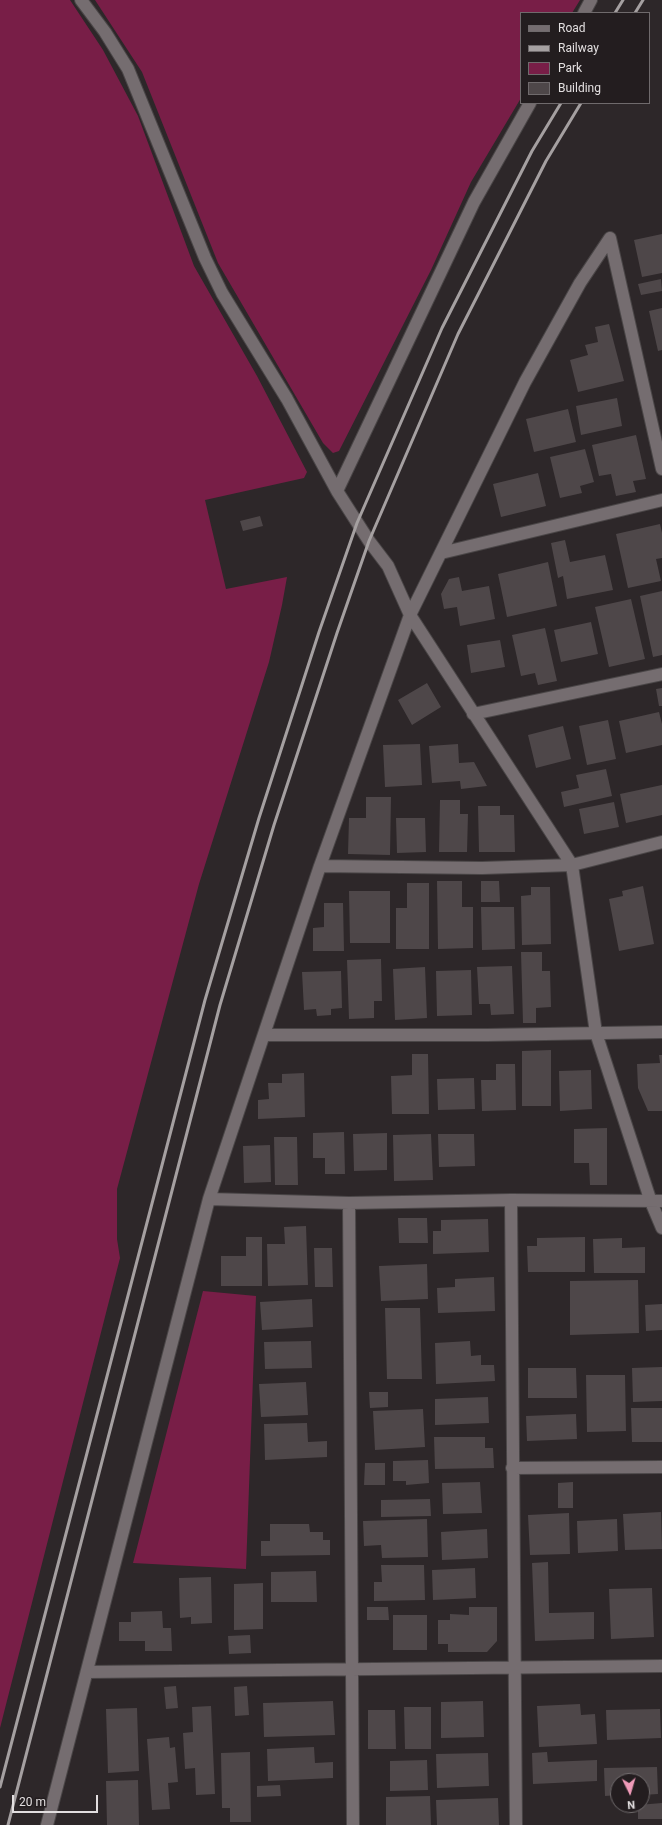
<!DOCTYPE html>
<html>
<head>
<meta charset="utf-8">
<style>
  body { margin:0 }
  #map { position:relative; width:662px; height:1825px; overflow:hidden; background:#2d2729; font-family:Roboto,sans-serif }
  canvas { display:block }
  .legend { position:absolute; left:520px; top:12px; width:130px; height:92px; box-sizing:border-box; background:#231d1f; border:1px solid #6f6a6c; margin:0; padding:5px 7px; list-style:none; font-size:12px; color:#e2dedf }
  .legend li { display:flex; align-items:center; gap:8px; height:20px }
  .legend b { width:20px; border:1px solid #6f6a6c }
  .north { position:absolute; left:610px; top:1773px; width:40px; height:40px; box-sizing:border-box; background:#231d1f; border:1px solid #6f6a6c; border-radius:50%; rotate:175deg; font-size:11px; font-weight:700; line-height:16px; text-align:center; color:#e2dedf }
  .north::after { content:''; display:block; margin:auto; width:14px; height:18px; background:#ef9ab8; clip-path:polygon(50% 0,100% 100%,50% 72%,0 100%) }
  .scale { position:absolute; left:12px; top:1795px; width:86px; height:18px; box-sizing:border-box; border:2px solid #e2dedf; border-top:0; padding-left:5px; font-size:12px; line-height:14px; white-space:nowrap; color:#e2dedf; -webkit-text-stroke:3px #231d1f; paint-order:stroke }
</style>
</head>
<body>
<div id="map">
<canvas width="662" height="1825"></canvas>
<ul class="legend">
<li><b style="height:5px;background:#756d70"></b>Road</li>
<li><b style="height:5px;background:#a5a0a1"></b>Railway</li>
<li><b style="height:11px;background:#781e47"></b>Park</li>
<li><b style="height:11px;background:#4e4749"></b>Building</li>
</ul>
<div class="north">N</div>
<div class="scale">20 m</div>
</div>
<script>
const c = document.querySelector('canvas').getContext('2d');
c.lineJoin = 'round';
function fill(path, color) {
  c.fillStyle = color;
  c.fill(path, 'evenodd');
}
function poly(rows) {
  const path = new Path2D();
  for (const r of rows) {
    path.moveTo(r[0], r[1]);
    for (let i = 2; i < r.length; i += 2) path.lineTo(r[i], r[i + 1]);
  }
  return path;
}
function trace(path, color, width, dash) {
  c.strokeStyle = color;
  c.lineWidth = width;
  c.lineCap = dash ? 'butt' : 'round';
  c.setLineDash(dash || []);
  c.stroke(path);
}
fill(poly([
  [0,0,70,0,103,50,138,116,194,266,257,376,307,472,304,478,205,500,226,589,287,577,282,605,269,662,199,884,117,1189,117,1239,120,1258,0,1728],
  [95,0,580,0,572,13,521,13,521,98,471,182,431,270,339,451,333,453,323,443,218,263,142,72],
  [203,1291,256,1296,246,1569,133,1563]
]), '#781e47');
fill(poly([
  [662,234,662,273,642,277,634,240],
  [661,279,662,291,641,295,638,284],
  [662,308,662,350,658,351,649,311],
  [609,324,624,381,578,392,570,360,588,355,585,345,598,342,595,327],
  [617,398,622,426,581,435,576,406],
  [568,409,576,442,534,452,526,419],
  [636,435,646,479,633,481,636,492,616,496,611,474,599,476,592,445],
  [585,449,594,482,580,486,582,493,560,498,550,457],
  [538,473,546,506,501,517,493,484],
  [260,516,263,526,243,531,240,521],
  [660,524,662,533,662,558,656,559,661,581,628,588,616,534],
  [565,540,570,562,605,555,613,590,567,599,563,576,558,578,551,543],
  [548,562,557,606,507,617,498,574],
  [459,577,462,591,489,586,495,619,460,626,457,607,444,609,441,594,449,579],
  [662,591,662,655,653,657,640,596],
  [631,599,645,659,609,667,595,607],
  [591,622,598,654,561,662,554,630],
  [545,628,557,681,538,685,535,673,521,676,512,635],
  [500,640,505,667,471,673,467,645],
  [427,683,441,707,412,725,398,700],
  [662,688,662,706,659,706,656,689],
  [659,712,662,724,662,745,626,753,619,721],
  [608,720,616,759,587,765,579,726],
  [563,726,571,759,536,768,528,735],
  [420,744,422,785,385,787,383,745],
  [458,744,459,763,474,762,487,786,461,789,460,781,432,783,429,746],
  [606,769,612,796,564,807,561,792,579,788,576,775],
  [662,785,662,815,626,823,620,794],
  [366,797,391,797,390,855,348,854,349,818,366,818],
  [440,800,460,800,460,814,468,814,467,852,439,852],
  [614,802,619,827,584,834,579,809],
  [478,806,500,806,500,815,514,815,515,852,479,852],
  [396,818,425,818,426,852,397,853],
  [437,881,462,881,462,907,473,907,473,948,438,949],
  [481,881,499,881,500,902,481,902],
  [407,883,429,883,429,949,396,949,396,908,407,908],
  [643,886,654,944,619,951,609,899,623,896,622,891],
  [531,887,550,887,551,944,522,945,521,896,531,895],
  [349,891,390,891,390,943,350,943],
  [324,903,343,903,344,951,313,951,313,928,324,927],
  [481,907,514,907,515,949,482,950],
  [521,952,542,952,542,971,550,971,551,1007,536,1008,536,1023,523,1023],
  [381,959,382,1001,374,1001,374,1018,349,1019,347,960],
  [512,966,514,1014,491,1015,490,1004,479,1004,477,967],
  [425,967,427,1018,395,1020,393,969],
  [471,970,472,1015,437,1016,436,971],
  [341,971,342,1008,331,1009,331,1015,317,1016,316,1009,304,1010,302,972],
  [551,1050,551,1106,522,1106,522,1051],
  [412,1054,428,1054,429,1114,392,1114,391,1076,412,1075],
  [659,1055,662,1055,662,1111,648,1111,638,1088,637,1064,660,1063],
  [496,1064,515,1064,516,1110,482,1111,481,1080,496,1080],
  [591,1070,592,1109,560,1111,559,1071],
  [304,1073,305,1117,258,1119,258,1100,269,1099,268,1083,282,1083,282,1074],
  [474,1078,475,1109,438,1110,437,1079],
  [607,1128,607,1185,590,1185,589,1163,574,1163,574,1129],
  [344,1132,345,1174,325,1174,325,1158,313,1158,313,1133],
  [387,1133,387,1170,354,1171,353,1134],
  [431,1134,433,1180,394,1181,393,1135],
  [438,1134,474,1134,475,1166,439,1167],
  [274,1137,297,1137,298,1185,275,1185],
  [270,1145,271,1182,244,1183,243,1146],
  [398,1218,427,1218,428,1243,399,1243],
  [488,1219,489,1252,433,1254,433,1231,441,1231,441,1220],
  [306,1226,308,1285,268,1286,267,1244,285,1244,284,1227],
  [246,1237,262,1237,262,1286,221,1286,221,1256,246,1256],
  [585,1237,585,1272,528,1272,527,1246,537,1246,537,1238],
  [622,1238,622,1248,645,1247,645,1273,594,1273,593,1239],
  [314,1248,332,1248,333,1287,315,1287],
  [427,1264,428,1299,381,1301,379,1266],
  [494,1277,495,1311,438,1313,437,1288,455,1287,455,1279],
  [638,1280,639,1333,570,1335,570,1281],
  [312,1299,313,1327,262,1330,260,1302],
  [662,1304,662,1330,646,1331,645,1305],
  [385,1308,420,1308,422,1379,387,1379],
  [311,1341,312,1368,265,1369,264,1342],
  [470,1341,471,1356,481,1355,481,1365,494,1365,495,1381,436,1384,435,1343],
  [662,1367,662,1401,633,1402,632,1368],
  [528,1368,576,1368,577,1398,528,1398],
  [586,1375,625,1375,626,1431,587,1432],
  [306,1382,308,1415,261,1417,259,1384],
  [369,1392,388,1392,388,1407,370,1408],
  [488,1397,489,1423,435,1425,435,1399],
  [631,1408,662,1408,662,1442,632,1442],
  [423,1409,425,1447,375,1450,373,1411],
  [576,1414,577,1439,527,1441,526,1416],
  [307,1423,308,1442,327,1441,327,1457,265,1460,264,1424],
  [434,1437,485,1437,485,1448,493,1448,494,1468,435,1469],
  [428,1460,429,1483,406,1485,406,1481,393,1481,393,1461],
  [365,1463,385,1463,385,1485,364,1485],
  [480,1482,482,1513,443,1514,442,1483],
  [573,1482,573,1508,558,1508,558,1483],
  [430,1499,431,1516,381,1517,381,1500],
  [661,1512,662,1549,625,1550,623,1514],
  [569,1513,570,1554,530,1555,528,1515],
  [427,1519,428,1557,382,1558,381,1545,364,1546,363,1521],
  [617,1519,618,1551,578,1553,577,1521],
  [270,1524,309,1524,310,1532,323,1532,323,1540,330,1540,330,1555,261,1556,261,1541,270,1541],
  [487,1529,488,1558,442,1560,441,1532],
  [548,1562,549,1613,594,1612,594,1639,535,1641,532,1563],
  [381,1565,424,1565,425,1600,374,1601,374,1582,382,1582],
  [475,1568,476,1598,433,1600,432,1570],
  [316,1571,317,1602,271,1602,271,1572],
  [211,1577,212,1623,191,1624,191,1617,180,1618,179,1578],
  [263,1583,263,1629,234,1630,234,1584],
  [652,1588,654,1637,611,1639,609,1589],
  [367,1607,388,1607,389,1620,367,1620],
  [469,1607,497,1607,497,1641,487,1652,448,1652,448,1644,438,1644,438,1620,450,1620,450,1614,469,1615],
  [162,1611,163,1628,171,1628,172,1651,145,1651,145,1641,119,1641,119,1622,131,1622,131,1612],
  [393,1615,427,1615,427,1650,393,1650],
  [250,1635,251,1653,229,1654,228,1636],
  [176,1686,178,1708,166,1709,164,1687],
  [247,1686,249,1715,235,1716,234,1687],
  [333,1701,335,1735,264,1737,263,1703],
  [483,1701,484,1737,441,1738,441,1702],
  [580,1704,581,1715,595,1714,597,1744,539,1747,537,1706],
  [211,1706,215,1794,196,1795,195,1768,185,1769,183,1733,193,1732,192,1707],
  [404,1707,431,1707,431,1749,405,1749],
  [137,1708,139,1771,108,1773,106,1709],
  [660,1709,661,1738,607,1740,606,1710],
  [368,1710,395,1710,396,1749,368,1749],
  [169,1737,170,1748,175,1747,178,1782,168,1783,170,1809,152,1810,147,1739],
  [314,1747,315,1763,333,1762,333,1778,268,1781,267,1749],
  [250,1752,251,1822,230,1822,230,1808,222,1808,221,1753],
  [547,1752,548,1762,597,1760,597,1781,533,1784,532,1753],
  [488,1753,489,1786,437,1788,436,1754],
  [427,1760,428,1790,390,1791,390,1761],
  [657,1767,658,1794,642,1795,642,1781,618,1781,618,1795,605,1796,604,1768],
  [138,1780,139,1825,107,1825,106,1781],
  [280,1785,281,1796,257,1797,257,1786],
  [430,1796,431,1825,386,1825,386,1797],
  [498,1798,499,1825,437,1825,436,1800],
  [662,1803,662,1819,638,1819,638,1805]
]), '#4e4749');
const minor = poly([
  [81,0,105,32,128,69,205,258,222,293,287,399,337,491,369,541,388,566,410,615,572,865,596,1033,651,1202,662,1228],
  [584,13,591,0],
  [337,491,474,202,530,103],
  [441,553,662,500],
  [473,714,662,674],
  [320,866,482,868,572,865,662,842],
  [265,1035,487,1035,662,1032],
  [209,1199,349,1203,511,1200,662,1201],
  [511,1200,516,1825],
  [349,1203,353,1825],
  [512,1468,662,1467],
  [87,1672,662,1666],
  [47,1825,209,1199,320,866,410,615,525,382,580,283,610,238,662,469]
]);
trace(minor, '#4a4647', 14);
trace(minor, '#756d70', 12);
trace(poly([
  [615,13,623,0],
  [635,13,643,0],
  [0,1787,205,1000,259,818,319,632,357,523,442,328,532,151,561,103],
  [8,1825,220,1005,274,825,337,633,369,541,458,334,546,161,581,103]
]), '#a5a0a1', 3);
</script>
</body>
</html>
